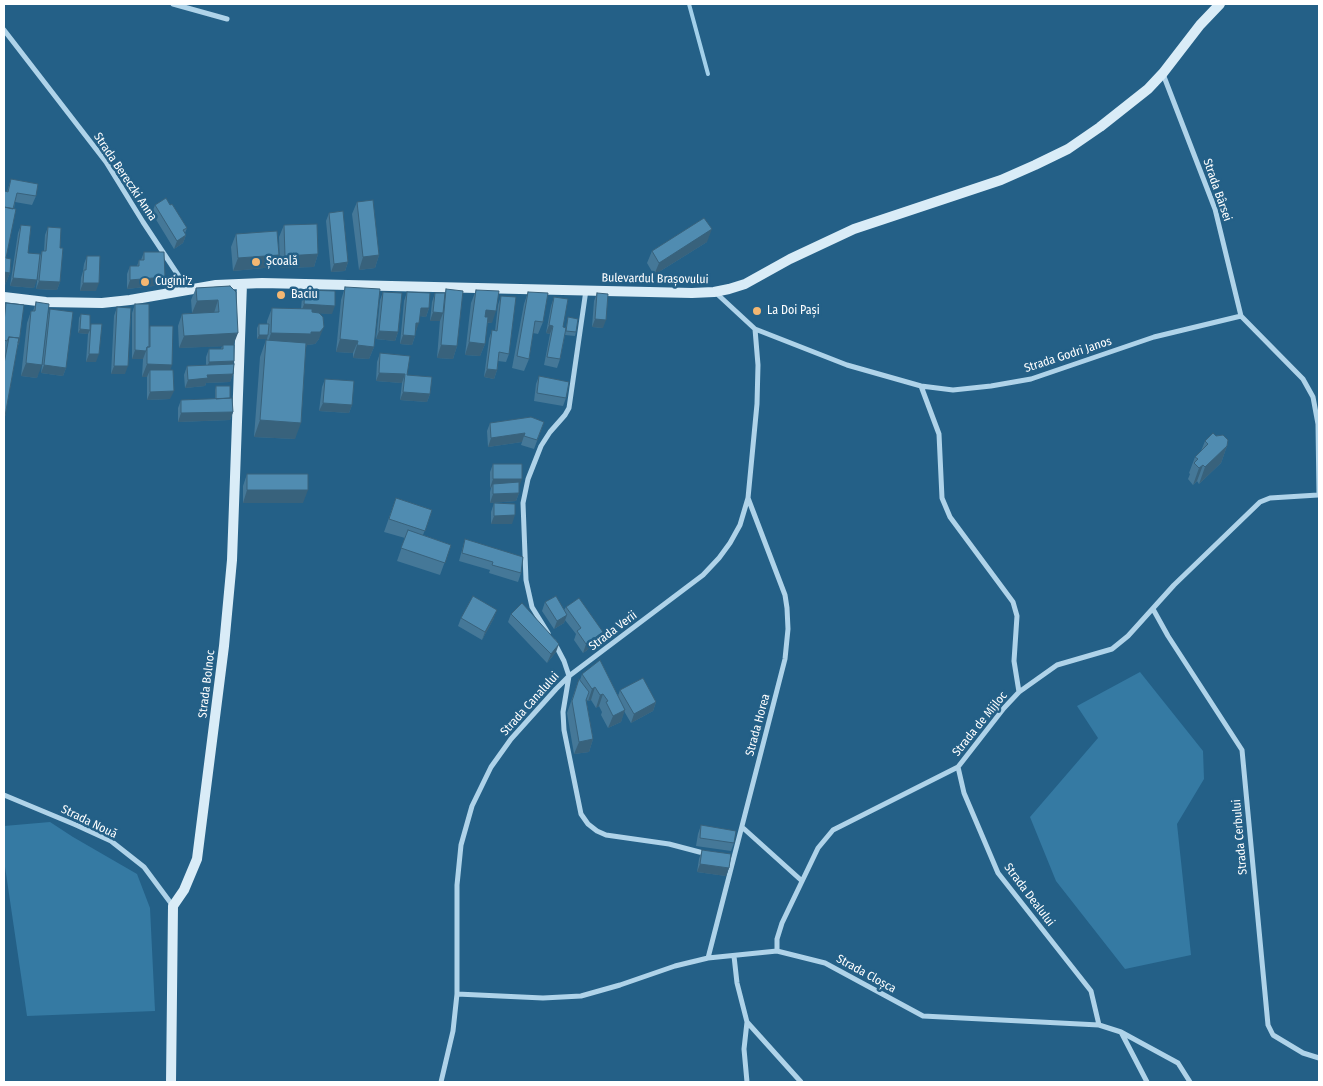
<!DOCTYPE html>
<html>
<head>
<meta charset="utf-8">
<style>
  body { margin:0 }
  #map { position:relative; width:1323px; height:1086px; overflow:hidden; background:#246087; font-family:"Fira Sans Condensed",sans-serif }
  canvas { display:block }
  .frame { position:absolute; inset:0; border:5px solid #fff; pointer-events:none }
</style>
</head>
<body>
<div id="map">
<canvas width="1323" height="1086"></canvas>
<div class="frame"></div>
</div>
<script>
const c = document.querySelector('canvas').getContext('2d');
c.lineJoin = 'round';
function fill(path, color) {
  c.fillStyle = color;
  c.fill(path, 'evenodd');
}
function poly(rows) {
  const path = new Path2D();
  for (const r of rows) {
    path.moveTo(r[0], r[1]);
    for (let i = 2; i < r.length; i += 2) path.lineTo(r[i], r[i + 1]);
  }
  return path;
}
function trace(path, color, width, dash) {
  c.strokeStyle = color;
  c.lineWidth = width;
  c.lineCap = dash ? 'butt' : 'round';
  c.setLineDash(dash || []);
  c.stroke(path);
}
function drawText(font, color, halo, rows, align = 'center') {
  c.font = font + ' "Fira Sans Condensed",sans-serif';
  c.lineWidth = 5;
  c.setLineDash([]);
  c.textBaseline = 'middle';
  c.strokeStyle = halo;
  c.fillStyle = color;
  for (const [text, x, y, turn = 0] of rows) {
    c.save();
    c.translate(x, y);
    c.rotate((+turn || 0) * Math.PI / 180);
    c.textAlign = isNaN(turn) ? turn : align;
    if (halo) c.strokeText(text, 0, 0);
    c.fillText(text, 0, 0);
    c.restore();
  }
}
fill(poly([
  [1140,672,1203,751,1204,779,1177,824,1191,955,1125,969,1056,881,1030,817,1098,738,1077,706],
  [50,822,73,837,137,874,150,908,155,1011,27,1016,4,860,4,826]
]), '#357aa3');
trace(poly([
  [689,4,708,74]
]), '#a3d0ea', 4);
trace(poly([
  [173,4,227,19],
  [4,30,106,162,143,222,188,290],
  [1163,74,1215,209,1241,316],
  [715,292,755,329,847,365,921,386,953,390,991,386,1031,379,1154,337,1241,316,1303,379,1313,397,1318,424,1319,495],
  [921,386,939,434,942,498,950,517,1013,602,1017,616,1014,661,1019,692],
  [1153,609,1168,636,1242,750,1268,1025,1273,1035,1303,1053,1319,1058],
  [548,633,532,607,526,580,523,503,528,479,541,446,550,432,565,415,569,408,586,290],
  [554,642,564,661,569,676,563,712,564,730,581,814,588,824,597,831,606,835,669,844,707,854],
  [958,767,964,793,998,873,1091,991,1099,1025],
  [4,795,76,825,111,841,144,867,173,906],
  [742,827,802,881],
  [777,951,777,939,782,923,818,848,833,830,958,767,1004,708,1019,692,1057,665,1112,649,1128,636,1174,585,1260,502,1270,498,1318,495],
  [734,956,737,983,747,1022,801,1082],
  [708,958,785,659,788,629,787,608,785,595,748,498],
  [457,994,543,998,581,996,620,985,675,966,708,958,777,951,825,963,923,1016,1099,1025,1121,1032,1178,1063,1190,1082],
  [1121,1032,1147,1082],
  [441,1082,453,1031,457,994,457,885,461,845,472,806,491,767,511,739,556,689,569,676,703,575,719,558,730,543,740,525,748,498,757,404,758,365,755,329],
  [747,1082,744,1049,747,1022]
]), '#afd3e9', 5);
trace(poly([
  [4,297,46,302,102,303,130,300,216,285,262,283,692,293,714,292,729,289,745,284,790,259,854,229,1001,180,1035,165,1068,149,1100,127,1148,89,1163,73,1200,25,1220,4],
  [171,1082,173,906,184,890,197,859,224,646,232,560,242,284]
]), '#d9ecf7', 10);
fill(poly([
  [11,179,36,196,32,205,15,202,6,258,10,273,5,285,7,192],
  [357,202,379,255,375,268,359,270,352,214],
  [155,205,170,205,187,228,185,233,186,235,183,243,174,249,152,213],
  [329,213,348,262,345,271,331,272,326,221],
  [21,225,28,253,39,258,42,251,44,251,45,235,48,227,60,248,60,282,57,290,36,289,38,274,34,288,10,286,18,233],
  [284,225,318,254,314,267,280,268,279,237],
  [236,234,274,267,233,271,231,247],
  [707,242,654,275,647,263,652,251],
  [144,252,162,285,127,289,127,274,130,266,137,266,139,260,141,260],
  [87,256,96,291,80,291,81,278,83,271,84,264],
  [230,286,233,345,233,374,230,382,206,383,205,386,185,388,184,375,187,366,206,365,206,357,209,349,221,349,222,346,179,348,178,326,182,314,192,313,191,300,196,288],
  [345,287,374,347,369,359,353,358,353,353,336,352,341,300],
  [446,289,457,346,453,359,437,358,440,320,430,321,432,302,435,293,445,293],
  [305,290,332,314,319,313,319,339,315,344,307,345,306,347,295,439,254,437,260,357,266,340,267,340,267,339,257,339,257,328,259,324,267,324,267,321,272,308,301,309,302,298],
  [476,290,492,323,487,323,485,344,480,356,465,355,471,303],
  [383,292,398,332,395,341,376,339,380,300],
  [407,292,429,308,426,317,420,316,416,331,415,331,415,336,412,345,400,344,404,301],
  [528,292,543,322,538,334,533,333,529,359,524,371,512,368,524,304],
  [597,293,603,328,592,327,594,301],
  [501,296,509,354,506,362,498,361,497,370,494,379,484,377,489,339,492,330,495,331,498,305],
  [554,297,563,327,566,328,568,317,576,332,575,336,565,335,560,359,557,368,544,365,550,334,546,333,551,306],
  [36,302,47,317,50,309,66,368,63,376,41,373,47,324,37,378,21,376,27,323,31,311,33,311],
  [6,303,19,343,17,348,5,416,4,420,4,310],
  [135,304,149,330,150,326,170,370,170,399,147,400,147,377,142,377,143,359,132,359,132,313],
  [117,307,125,374,111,374,114,316],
  [81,314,90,328,91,324,96,362,86,362,88,334,78,333,79,318],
  [380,353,430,394,427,402,400,400,402,383,376,381,377,362],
  [539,376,566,398,563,406,534,401,536,384],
  [325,379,352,405,349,413,319,411,322,387],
  [216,386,230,398,233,412,230,420,178,422,178,408,181,400,215,399,215,390],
  [544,422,534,449,521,445,522,442,488,447,487,431,490,423],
  [1205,441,1227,446,1221,463,1199,484,1197,481,1193,485,1188,479,1190,474,1189,473,1195,457,1201,451],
  [493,464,519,487,519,493,516,501,490,503,490,492,491,488,490,488,490,472],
  [247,474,303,503,243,503,243,486],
  [396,498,432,510,423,535,451,545,440,575,397,561,405,538,384,532],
  [494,503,512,524,491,524,491,512],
  [465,539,521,573,518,582,489,573,490,570,459,561],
  [545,602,564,610,566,607,600,641,583,653,574,640,576,634,565,620,564,623,554,629,542,611],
  [511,614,556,652,547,663,508,622],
  [461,618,494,618,482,640,458,626],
  [582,674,618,696,620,690,656,702,653,711,631,723,624,711,621,722,608,728,601,715,602,712,599,706,596,708,591,700,588,701,586,699,593,739,589,752,574,754,567,713,579,679,580,680],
  [701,825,734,843,731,851,696,846,698,834],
  [702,850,729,868,726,876,697,872,699,859]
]), '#457898');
fill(poly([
  [712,229,707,242,654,275,659,263],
  [186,235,183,243,174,249,177,241],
  [318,254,314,267,280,268,285,256],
  [279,255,274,267,233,271,238,258],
  [379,255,375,268,359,270,363,257],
  [348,262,345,271,331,272,334,264],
  [4,272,10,273,5,285,4,285],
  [165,277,162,285,127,289,130,280],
  [13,278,37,280,34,288,10,286],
  [39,281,60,282,57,290,36,289],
  [83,283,99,283,96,291,80,291],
  [218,300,214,313,192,313,197,301],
  [304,304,335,306,332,314,301,313],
  [421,308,429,308,426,317,418,316],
  [486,310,496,311,492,323,481,322],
  [433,312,443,313,440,321,430,321],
  [595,319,606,320,603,328,592,327],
  [416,323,419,323,416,331,413,331],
  [549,325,553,326,550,334,546,333],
  [324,327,319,339,315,344,307,345,306,347,267,345,271,333,311,332],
  [80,329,90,330,88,334,78,333],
  [379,331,398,332,395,341,376,339],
  [238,333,233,346,179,348,184,336],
  [259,335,268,335,267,339,257,339],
  [403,335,415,336,412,345,400,344],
  [340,339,358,341,353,353,336,352],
  [469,342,485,344,480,356,465,355],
  [357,345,374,347,369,359,353,358],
  [441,345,457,346,453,359,437,358],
  [135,350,146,351,143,359,132,359],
  [89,354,99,354,96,362,86,362],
  [234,361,231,370,206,370,209,362],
  [26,363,42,365,37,378,21,376],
  [147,364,172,365,168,377,150,370,147,377,142,377],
  [44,365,66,368,63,376,41,373],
  [114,366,128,366,125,374,111,374],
  [487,369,497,370,494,379,484,377],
  [379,373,405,374,402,383,376,381],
  [233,374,230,382,206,383,205,386,185,388,188,380,207,375],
  [174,391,170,399,147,400,150,392],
  [403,392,430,394,427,402,400,400],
  [323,403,352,405,349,413,319,411],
  [233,412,230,420,178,422,181,413],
  [260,420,301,423,295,439,254,437],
  [525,433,522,442,488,447,491,438],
  [1227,446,1221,463,1199,484,1205,467],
  [1203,465,1197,481,1193,485,1199,468],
  [493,479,522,479,519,487,493,484,491,488,490,488],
  [247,490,308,490,303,503,243,503],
  [519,493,516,501,490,503,493,494],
  [515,515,512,524,491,524,494,516],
  [497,610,494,618,482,640,485,632],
  [567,615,564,623,554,629,557,621],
  [603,632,600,641,583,653,586,644],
  [559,644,556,652,547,663,551,654],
  [595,687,591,700,588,701,592,689],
  [603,694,599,706,596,708,600,695],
  [656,702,653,711,631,723,634,714],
  [625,710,621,722,608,728,613,716],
  [593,739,589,752,574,754,579,742],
  [700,864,729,868,726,876,697,872]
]), '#38627c');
const building = poly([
  [11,179,38,184,36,196,17,193,13,209,4,207,4,194,5,191,8,192,11,179],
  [166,198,170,205,172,204,187,228,183,230,186,235,177,241,155,205,166,198],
  [373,200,379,255,363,257,357,202,373,200],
  [4,207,16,209,6,258,11,259,10,273,4,272,4,207],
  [343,211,348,262,334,264,329,213,343,211],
  [704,218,712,229,659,263,652,251,704,218],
  [317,224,318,254,285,256,284,225,317,224],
  [21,225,31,226,28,253,40,254,37,280,13,278,21,225],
  [48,227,61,228,60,248,63,248,60,282,39,281,42,251,46,251,48,227],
  [277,231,279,255,238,258,236,234,277,231],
  [144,252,164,252,165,277,130,280,130,266,139,266,139,260,144,260,144,252],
  [87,256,100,256,99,283,83,283,84,270,86,270,87,256],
  [230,286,236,292,238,333,184,336,182,314,219,312,218,300,197,301,196,288,230,286],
  [345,287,380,289,374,347,357,345,358,341,340,339,345,287],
  [446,289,463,291,457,346,441,345,446,289],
  [305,290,335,291,335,306,304,304,305,290],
  [476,290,499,291,496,311,486,310,485,317,488,317,485,344,469,342,476,290],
  [383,292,402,293,398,332,379,331,383,292],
  [407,292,430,293,429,308,421,308,419,323,416,323,415,336,403,335,407,292],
  [528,292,548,293,543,322,535,321,529,359,517,356,528,292],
  [435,293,445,293,443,313,433,312,435,293],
  [597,293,608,294,606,320,595,319,597,293],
  [501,296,516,297,509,354,499,352,497,370,487,369,492,330,497,331,501,296],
  [554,297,568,299,563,327,566,328,560,359,547,357,553,326,549,325,554,297],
  [36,302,49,304,42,365,26,363,31,311,35,311,36,302],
  [6,303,24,305,19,343,18,343,19,338,9,337,7,341,4,340,4,322,6,303],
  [135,304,149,304,149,347,147,347,146,351,135,350,135,304],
  [117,307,131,308,128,366,114,366,117,307],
  [272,308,312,309,312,312,319,313,323,317,324,327,320,332,311,332,311,334,271,333,272,308],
  [50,309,73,312,66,368,44,365,50,309],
  [81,314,90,315,90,330,80,329,81,314],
  [568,317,578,319,576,332,566,331,568,317],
  [91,324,102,324,99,354,89,354,91,324],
  [259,324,269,324,268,335,259,335,259,324],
  [150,326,173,326,172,365,147,364,147,347,150,347,150,326],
  [9,337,19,338,5,416,4,416,4,364,9,337],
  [266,340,306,343,301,423,260,420,266,340],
  [223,345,234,345,234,361,209,362,209,349,223,349,223,345],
  [380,353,410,356,407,375,432,377,430,394,403,392,405,374,379,373,380,353],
  [234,364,233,374,207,375,208,378,188,380,187,366,234,364],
  [150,370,173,370,174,391,150,392,150,370],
  [539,376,569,382,566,398,537,393,539,376],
  [325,379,354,381,352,405,323,403,325,379],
  [216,386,230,386,230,398,216,399,216,386],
  [232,398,233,412,181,413,181,400,232,398],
  [531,417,544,422,537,440,524,436,525,433,491,438,490,423,531,417],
  [1213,433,1216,436,1223,435,1228,440,1227,446,1205,467,1203,465,1199,468,1194,463,1198,459,1195,457,1208,444,1205,441,1213,433],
  [493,464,522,464,522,479,493,479,493,464],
  [247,474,308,474,308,490,247,490,247,474],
  [519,482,519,493,493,494,493,484,519,482],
  [396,498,432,510,425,531,389,519,396,498],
  [494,503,515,504,515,515,494,516,494,503],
  [408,530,451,545,445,563,401,548,408,530],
  [465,539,523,557,521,573,492,565,493,562,462,553,465,539],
  [473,596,497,610,485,632,461,618,473,596],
  [556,596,567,615,557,621,545,602,556,596],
  [579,598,603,632,586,644,577,631,581,628,566,607,579,598],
  [522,603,559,644,551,654,511,614,522,603],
  [600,660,625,710,613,716,606,702,608,701,603,694,600,695,595,687,592,689,582,674,600,660],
  [643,678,656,702,634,714,620,690,643,678],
  [579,679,589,692,586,700,593,739,579,742,572,701,579,679],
  [701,825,736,831,734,843,700,838,701,825],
  [702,850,731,854,729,868,700,864,702,850]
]);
fill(building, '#508cb1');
trace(building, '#38627c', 1);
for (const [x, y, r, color] of [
  [256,262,5,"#f4b772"],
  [145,282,5,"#f4b772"],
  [281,295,5,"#f4b772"],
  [757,311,5,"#f4b772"]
]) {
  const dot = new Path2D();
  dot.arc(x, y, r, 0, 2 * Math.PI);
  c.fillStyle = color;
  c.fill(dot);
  trace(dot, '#246087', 2);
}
drawText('12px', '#fff', '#246087', [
  ["Strada Bereczki Anna",125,177,56],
  ["Strada Bârsei",1217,190,71],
  ["Bulevardul Brașovului",655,279,1],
  ["Strada Godri Janos",1068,355,-18],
  ["Strada Verii",613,631,-37],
  ["Strada Bolnoc",207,684,-83],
  ["Strada Canalului",530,704,-48],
  ["Strada de Mijloc",980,724,-51],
  ["Strada Horea",758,725,-75],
  ["Strada Nouă",89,822,26],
  ["Strada Cerbului",1240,837,-95],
  ["Strada Dealului",1029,895,53],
  ["Strada Cloșca",866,974,29]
]);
drawText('12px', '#fff', '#246087', [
  ["Școală",266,262],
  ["Cugini'z",155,282],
  ["Baciu",291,295],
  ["La Doi Pași",767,311]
], 'left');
</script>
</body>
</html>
